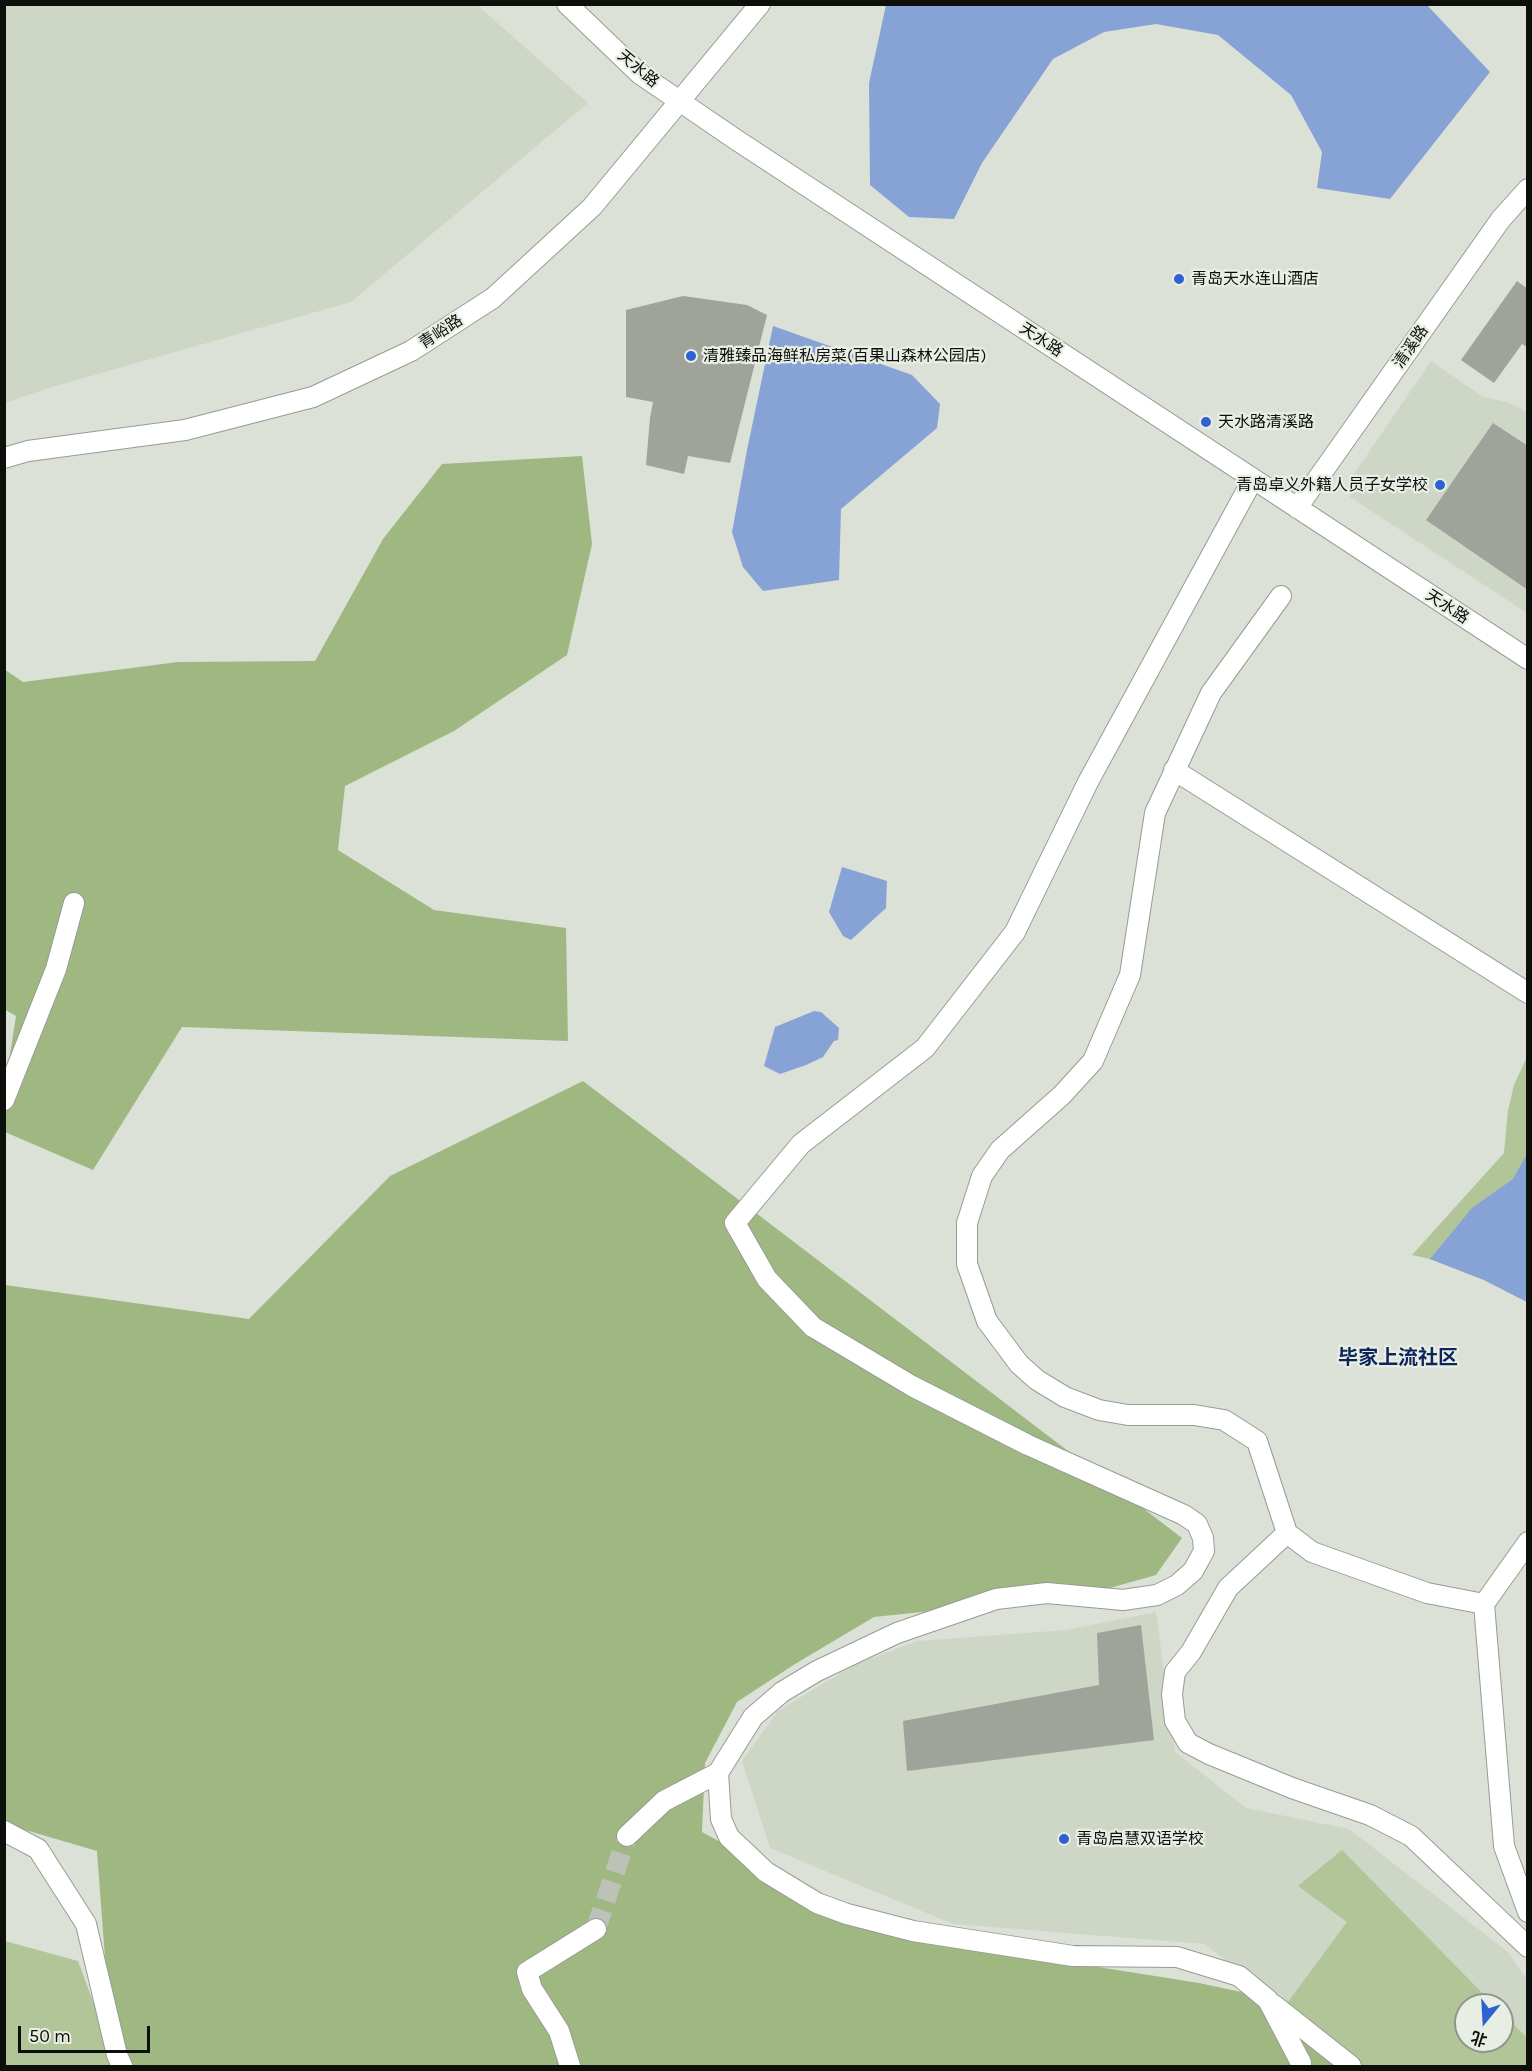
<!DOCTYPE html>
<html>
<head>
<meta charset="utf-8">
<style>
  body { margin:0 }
  #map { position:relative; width:1532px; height:2071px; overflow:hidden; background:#dce1d7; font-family:Karla,"Noto Sans SC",sans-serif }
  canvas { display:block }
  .frame { position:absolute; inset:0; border:6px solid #0d0f0b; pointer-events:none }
  .north { position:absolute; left:1454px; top:1993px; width:60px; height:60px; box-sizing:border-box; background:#e9eee4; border:2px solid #91958d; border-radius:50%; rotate:198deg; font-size:16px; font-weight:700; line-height:24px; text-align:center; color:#0d0f0b }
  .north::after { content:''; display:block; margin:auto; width:21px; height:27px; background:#2d62d0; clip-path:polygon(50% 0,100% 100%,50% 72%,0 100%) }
  .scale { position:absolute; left:18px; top:2026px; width:132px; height:27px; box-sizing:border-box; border:3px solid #0d0f0b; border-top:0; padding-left:8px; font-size:18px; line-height:21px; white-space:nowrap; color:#0d0f0b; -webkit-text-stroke:4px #e9eee4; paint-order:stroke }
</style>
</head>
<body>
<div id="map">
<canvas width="1532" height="2071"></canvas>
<div class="frame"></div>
<div class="north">北</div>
<div class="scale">50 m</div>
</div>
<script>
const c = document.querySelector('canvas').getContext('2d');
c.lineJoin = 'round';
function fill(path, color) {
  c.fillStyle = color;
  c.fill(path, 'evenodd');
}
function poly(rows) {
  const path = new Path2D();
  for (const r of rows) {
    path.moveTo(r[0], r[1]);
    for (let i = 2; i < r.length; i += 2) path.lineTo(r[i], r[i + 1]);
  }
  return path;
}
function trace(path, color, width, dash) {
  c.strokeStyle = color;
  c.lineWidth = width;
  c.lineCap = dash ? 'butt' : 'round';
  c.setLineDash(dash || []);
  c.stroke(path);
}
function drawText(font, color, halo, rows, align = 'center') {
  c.font = font + ' Karla,"Noto Sans SC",sans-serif';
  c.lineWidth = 4.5;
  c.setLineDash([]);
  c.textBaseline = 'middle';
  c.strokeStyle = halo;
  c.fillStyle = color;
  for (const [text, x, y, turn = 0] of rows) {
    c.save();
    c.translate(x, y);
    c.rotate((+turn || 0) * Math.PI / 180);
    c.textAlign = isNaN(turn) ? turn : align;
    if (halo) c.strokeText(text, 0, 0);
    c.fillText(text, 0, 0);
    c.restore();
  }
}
fill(poly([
  [4,5,477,5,588,103,351,302,52,387,5,403],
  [1431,361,1483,397,1507,402,1527,412,1527,613,1350,497,1354,474],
  [1156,1612,1175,1752,1246,1808,1349,1829,1508,1952,1527,1980,1527,2066,1357,2066,1205,1944,953,1924,770,1848,742,1761,778,1711,856,1664,918,1641,1066,1630],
  [1466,2005,1502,2005,1502,2041,1466,2041]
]), '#ced6c5');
fill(poly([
  [1527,1057,1527,1302,1484,1280,1430,1259,1412,1255,1504,1153,1508,1110,1514,1085],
  [1342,1850,1494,2005,1466,2005,1466,2041,1502,2041,1502,2012,1527,2038,1527,2066,1362,2066,1288,2002,1347,1922,1298,1886],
  [5,1941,78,1961,117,2066,5,2066]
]), '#b1c598');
fill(poly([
  [582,456,592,544,567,655,454,731,345,786,338,850,434,910,566,928,568,1041,182,1027,93,1170,5,1132,5,1087,16,1016,4,1009,4,669,23,682,178,662,315,661,383,539,442,464],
  [583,1081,1182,1538,1156,1575,1085,1595,874,1617,795,1664,737,1702,705,1763,702,1832,890,1934,1199,1983,1288,2002,1339,2066,113,2066,97,1851,5,1824,5,1285,249,1319,390,1176]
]), '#9fb881');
fill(poly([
  [886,5,1427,5,1490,72,1390,199,1317,188,1322,152,1291,95,1218,35,1156,24,1104,32,1053,59,982,163,954,219,909,217,870,185,869,83],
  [773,326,912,375,940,404,937,428,841,509,839,580,763,591,743,567,732,532,747,450],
  [842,867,887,881,886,908,851,940,843,936,829,912],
  [814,1011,821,1012,839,1028,838,1040,834,1041,823,1057,806,1065,780,1074,764,1066,775,1027],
  [1527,1154,1528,1302,1527,1302,1484,1280,1430,1259,1472,1208,1513,1179]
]), '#87a2d5');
fill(poly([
  [1517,281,1528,289,1528,348,1522,344,1494,383,1461,360],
  [683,296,747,305,767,315,730,463,688,456,684,474,646,465,650,418,653,402,626,397,626,310],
  [1493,423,1528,446,1528,590,1426,520],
  [1141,1625,1154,1740,907,1771,903,1721,1099,1685,1097,1633]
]), '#9fa39a');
trace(poly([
  [596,1929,627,1836]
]), '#bdc2b8', 20, [20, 10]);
const minor = poly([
  [567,4,640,74,735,139,1528,659],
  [4,458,28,451,185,430,313,397,411,351,493,298,592,207,760,4],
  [1253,479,1088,782,1015,932,925,1048,801,1144,735,1223,767,1279,813,1327,912,1386,1028,1445,1184,1515,1197,1524,1203,1538,1204,1551,1193,1571,1177,1585,1157,1595,1123,1600,1047,1593,996,1599,897,1633,817,1671,782,1692,753,1717,718,1773,721,1819,729,1837,766,1872,817,1903,847,1914,913,1931,1073,1956,1177,1957,1239,1976,1268,2000,1301,2063,1301,2066],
  [1297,508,1501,219,1528,189],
  [1281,596,1211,693,1155,813,1130,975,1093,1061,1062,1095,1000,1150,982,1176,967,1223,967,1264,987,1321,1019,1364,1037,1380,1065,1397,1099,1410,1128,1415,1194,1415,1224,1420,1257,1441,1287,1533,1312,1552,1427,1593,1484,1604],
  [1174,770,1528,993],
  [4,1100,56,969,74,903],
  [1287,1533,1228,1588,1191,1652,1175,1672,1172,1694,1175,1721,1188,1743,1209,1754,1292,1788,1370,1815,1411,1836,1528,1947],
  [1528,1542,1484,1604,1504,1846,1528,1912],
  [4,1831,38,1849,86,1924,117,2055,122,2066],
  [627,1836,664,1801,718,1773],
  [1274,2005,1351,2066],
  [570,2066,559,2031,532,1989,527,1972,596,1929]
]);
trace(minor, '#979c93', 22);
trace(minor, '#fff', 20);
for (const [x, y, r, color] of [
  [1179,279,6,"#2d62d0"],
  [691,356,6,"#2d62d0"],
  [1206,422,6,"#2d62d0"],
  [1440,485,6,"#2d62d0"],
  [1064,1839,6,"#2d62d0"]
]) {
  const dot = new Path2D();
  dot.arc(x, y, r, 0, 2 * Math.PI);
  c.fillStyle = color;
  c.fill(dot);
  trace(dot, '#e9eee4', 2);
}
drawText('16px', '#0d0f0b', '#e9eee4', [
  ["天水路",638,69,40],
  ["青峪路",441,332,-33],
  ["天水路",1041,340,33],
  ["清溪路",1411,347,-55],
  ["天水路",1447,607,33]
]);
drawText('16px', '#0d0f0b', '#e9eee4', [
  ["青岛天水连山酒店",1191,279],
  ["清雅臻品海鲜私房菜(百果山森林公园店)",703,356],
  ["天水路清溪路",1218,422],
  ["青岛卓义外籍人员子女学校",1428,485,"right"],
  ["青岛启慧双语学校",1076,1839]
], 'left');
drawText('bold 20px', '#0c255a', '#e9eee4', [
  ["毕家上流社区",1398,1358]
]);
</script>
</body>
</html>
